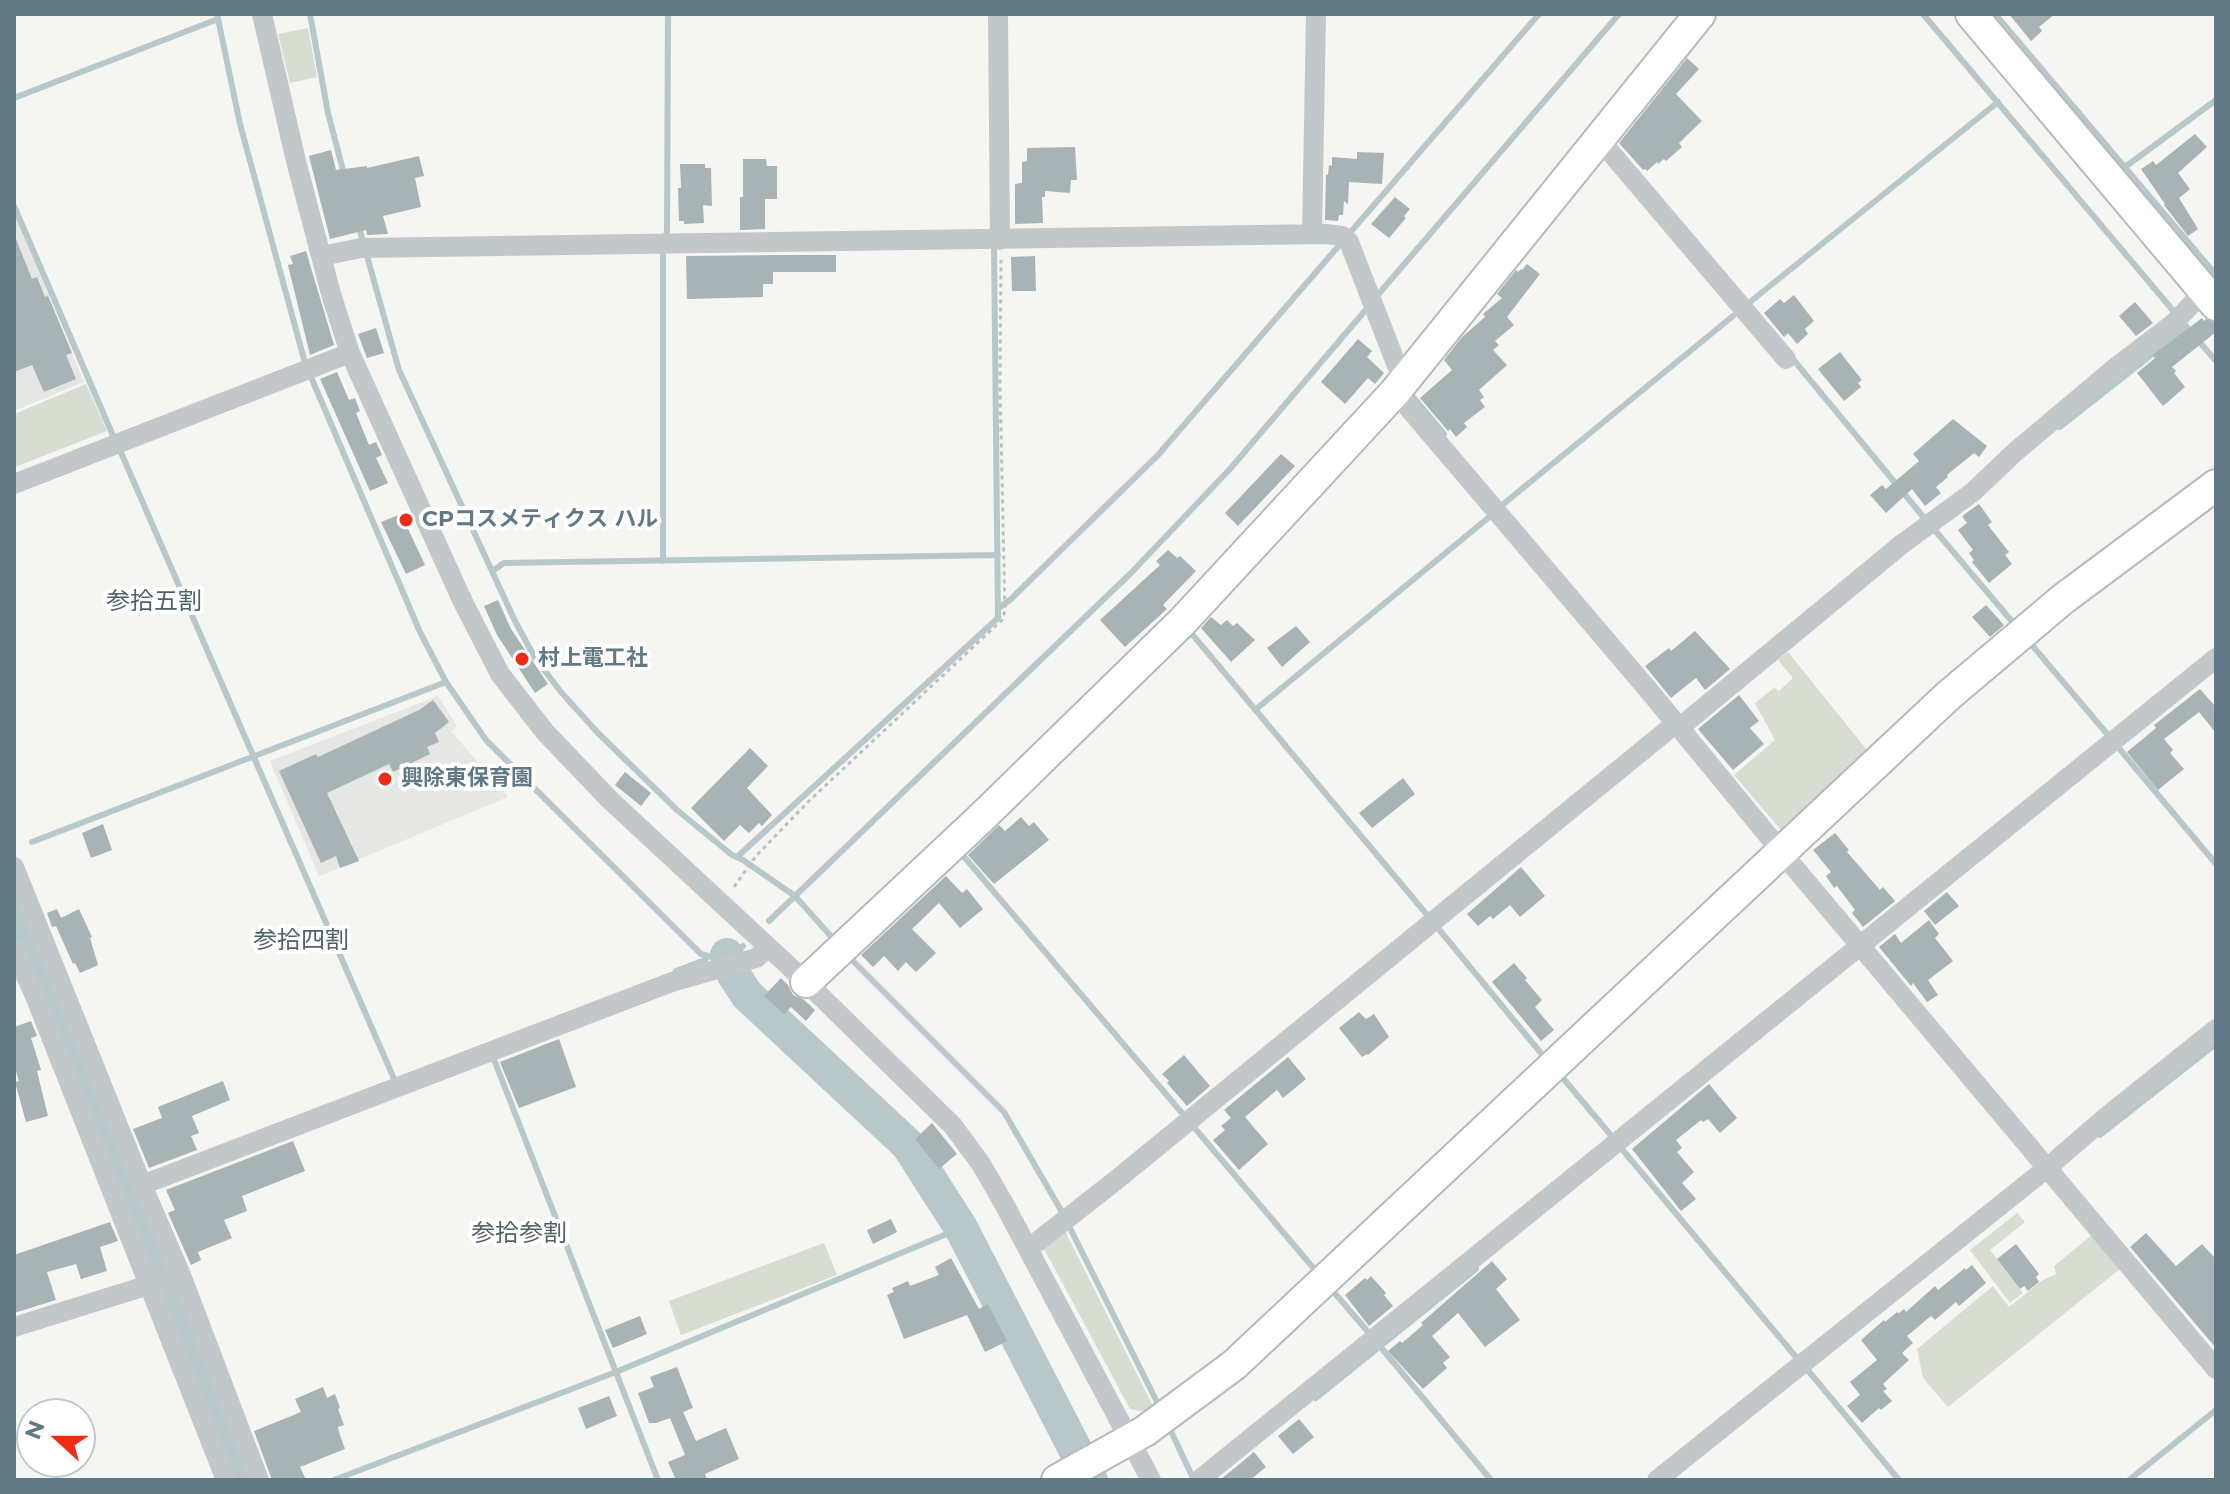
<!DOCTYPE html>
<html>
<head>
<meta charset="utf-8">
<style>
  body { margin:0 }
  #map { position:relative; width:2230px; height:1494px; overflow:hidden; background:#f5f5f1; font-family:Montserrat,sans-serif }
  canvas { display:block }
  .frame { position:absolute; inset:0; border:16px solid #617984; pointer-events:none }
  .north { position:absolute; left:16px; top:1398px; width:80px; height:80px; box-sizing:border-box; background:#fff; border:2px solid #c0c9ce; border-radius:50%; rotate:291deg; font-size:22px; font-weight:700; line-height:32px; text-align:center; color:#617984 }
  .north::after { content:''; display:block; margin:auto; width:28px; height:36px; background:#f02b15; clip-path:polygon(50% 0,100% 100%,50% 72%,0 100%) }
</style>
</head>
<body>
<div id="map">
<canvas width="2230" height="1494"></canvas>
<div class="frame"></div>
<div class="north">N</div>
</div>
<script>
const c = document.querySelector('canvas').getContext('2d');
c.lineJoin = 'round';
function fill(path, color) {
  c.fillStyle = color;
  c.fill(path, 'evenodd');
}
function poly(rows) {
  const path = new Path2D();
  for (const r of rows) {
    path.moveTo(r[0], r[1]);
    for (let i = 2; i < r.length; i += 2) path.lineTo(r[i], r[i + 1]);
  }
  return path;
}
function trace(path, color, width, dash) {
  c.strokeStyle = color;
  c.lineWidth = width;
  c.lineCap = dash ? 'butt' : 'round';
  c.setLineDash(dash || []);
  c.stroke(path);
}
function drawText(font, color, halo, rows, align = 'center') {
  c.font = font + ' Montserrat,"Noto Sans JP",sans-serif';
  c.lineWidth = 8;
  c.setLineDash([]);
  c.textBaseline = 'middle';
  c.strokeStyle = halo;
  c.fillStyle = color;
  for (const [text, x, y, turn = 0] of rows) {
    c.save();
    c.translate(x, y);
    c.rotate((+turn || 0) * Math.PI / 180);
    c.textAlign = isNaN(turn) ? turn : align;
    if (halo) c.strokeText(text, 0, 0);
    c.fillText(text, 0, 0);
    c.restore();
  }
}
fill(poly([
  [14,211,84,382,14,411],
  [438,696,457,726,451,731,508,797,319,876,270,761]
]), '#e6e6e4');
fill(poly([
  [308,28,317,77,290,83,278,34],
  [86,384,107,431,15,467,14,414],
  [1788,652,1871,755,1787,832,1781,830,1734,775,1775,740,1755,703,1774,688,1779,691,1793,678,1778,660],
  [2017,1213,2025,1222,1990,1250,2023,1293,2010,1303,1970,1250],
  [1063,1227,1155,1410,1150,1413,1130,1409,1042,1245],
  [2092,1235,2121,1268,1948,1407,1923,1378,1917,1349,1993,1286,2009,1307,2043,1280,2056,1274,2054,1266],
  [824,1243,837,1275,681,1335,669,1301]
]), '#d7ddd1');
trace(poly([
  [217,14,240,124,305,363,420,632,446,682,486,740,701,954,716,958,737,951,743,946],
  [310,14,328,113,344,174],
  [1923,14,2176,314],
  [1995,14,2216,275],
  [14,98,218,19],
  [2125,167,2216,100],
  [14,206,114,438],
  [358,224,399,370,515,621,535,658,561,692,598,733,677,810,732,855,743,860,795,896,837,943],
  [1376,297,1619,14],
  [1745,306,1998,102],
  [2196,338,2216,361],
  [1792,358,1925,519],
  [1413,397,1444,434],
  [2060,427,2187,327],
  [119,448,395,1081],
  [1501,506,1733,316],
  [1933,528,2015,625],
  [663,561,663,251,667,231,668,14],
  [492,571,504,563,998,555],
  [999,608,1011,599,1158,455,1539,14],
  [1192,634,1428,916],
  [2031,644,2108,735],
  [1255,710,1488,518],
  [2117,746,2216,864],
  [32,842,446,682],
  [960,852,1182,1113],
  [737,857,998,618,994,244],
  [769,921,1131,573,1230,469,1369,306],
  [1437,927,1545,1058],
  [847,955,1004,1112,1062,1212,1160,1408],
  [676,971,705,960,708,956],
  [493,1057,658,1480],
  [1562,1077,1609,1133],
  [1192,1125,1316,1271],
  [2100,1135,2216,1044],
  [1621,1148,1796,1357],
  [124,1188,130,1185],
  [1332,1290,1369,1333],
  [1379,1345,1491,1480],
  [1806,1368,1899,1480],
  [1316,1398,1476,1269],
  [1168,1425,1194,1480],
  [334,1480,616,1372,961,1228],
  [2129,1480,2216,1410]
]), '#b8c8ca', 6);
trace(poly([
  [14,910,176,1317,187,1351,237,1480],
  [727,955,734,975,747,995,908,1145,961,1228,1091,1480]
]), '#b8c8ca', 34);
fill(poly([
  [2009,14,2055,14,2039,27,2042,31,2031,41],
  [1687,58,1699,69,1676,94,1702,121,1679,143,1682,147,1666,161,1664,159,1658,164,1657,162,1647,171,1645,169,1643,170,1619,143],
  [2195,134,2207,147,2178,173,2190,189,2179,198,2198,229,2188,236,2164,205,2165,204,2141,169,2153,161,2156,165],
  [1075,147,1077,180,1071,180,1070,193,1045,191,1045,197,1042,197,1043,223,1015,224,1015,184,1022,183,1022,162,1027,161,1027,148],
  [331,150,336,170,367,166,367,168,419,156,424,176,415,178,421,207,383,216,388,234,367,235,366,230,330,239,309,156],
  [1357,152,1384,153,1382,184,1349,182,1348,204,1344,201,1343,215,1339,215,1338,221,1325,220,1326,174,1328,175,1329,165,1332,166,1332,157,1357,159],
  [743,159,766,159,767,166,777,166,777,199,765,199,765,229,740,230,740,197,743,197],
  [680,164,705,164,705,168,711,168,712,206,703,205,704,223,684,224,684,221,679,221,678,188,681,188],
  [1395,197,1410,209,1404,216,1406,218,1389,238,1371,224],
  [14,234,32,279,37,277,45,297,48,296,72,353,66,355,76,379,44,392,32,365,14,372],
  [306,251,334,345,310,355,288,265,293,264,290,256],
  [780,255,836,255,836,272,773,272,773,284,763,284,763,297,687,299,686,256],
  [1035,256,1036,291,1012,291,1011,257],
  [1527,264,1540,274,1507,317,1514,325,1495,341,1499,345,1493,350,1507,365,1479,390,1484,397,1480,400,1485,407,1464,423,1467,427,1456,437,1450,429,1448,431,1420,398,1452,370,1444,360,1462,337,1485,317,1483,314,1502,298,1497,294,1516,270,1518,272,1521,269,1522,270],
  [1794,295,1814,321,1805,329,1808,334,1797,344,1788,333,1784,337,1764,313,1780,299,1784,303],
  [2135,302,2153,323,2136,336,2119,316],
  [2202,318,2204,321,2206,319,2216,323,2216,332,2172,367,2176,371,2174,373,2185,387,2163,406,2137,373,2155,358,2153,355],
  [376,328,384,353,367,358,358,334],
  [1358,339,1372,351,1367,357,1384,373,1375,384,1368,378,1345,404,1321,382],
  [1840,352,1862,380,1858,383,1861,387,1844,401,1818,369],
  [337,372,349,400,355,398,360,411,356,413,369,445,376,442,382,455,376,458,388,483,370,491,320,379],
  [1953,419,1987,446,1979,457,1974,453,1947,475,1948,477,1936,487,1941,493,1925,506,1912,489,1886,513,1870,495,1882,485,1886,489,1919,461,1913,454],
  [1281,454,1295,466,1238,526,1225,513],
  [1979,504,1992,522,1988,525,2009,552,2005,555,2012,564,1989,583,1972,562,1974,560,1969,553,1973,550,1958,530,1967,523,1962,516],
  [401,514,425,565,406,574,381,522],
  [1168,550,1177,558,1180,556,1196,571,1163,605,1167,609,1125,647,1100,620,1160,565,1156,561],
  [498,600,511,629,548,684,535,693,497,635,484,606],
  [1986,605,2004,625,1990,637,1972,617],
  [1211,617,1221,625,1227,620,1233,626,1237,623,1255,640,1231,662,1201,628],
  [1296,626,1310,642,1282,667,1267,648],
  [1695,631,1730,669,1705,690,1696,678,1671,698,1645,666,1669,648,1671,651],
  [2200,689,2216,707,2216,733,2199,712,2164,739,2173,750,2170,753,2184,769,2158,790,2127,752,2156,728,2154,725],
  [1739,695,1759,721,1750,728,1764,744,1733,770,1698,729],
  [433,700,449,722,435,733,439,742,427,747,430,754,393,772,389,764,327,793,359,861,340,868,336,856,321,863,279,771,316,754,318,757,419,710],
  [750,748,768,766,747,788,772,815,762,826,759,823,749,833,740,825,724,841,691,808],
  [625,772,651,793,641,806,615,785],
  [1403,778,1415,794,1372,828,1359,813],
  [1021,817,1029,826,1034,822,1049,840,994,884,968,855,999,825,1005,831],
  [103,824,112,850,91,858,82,833],
  [1835,833,1849,850,1847,852,1880,890,1883,887,1895,901,1863,927,1852,913,1855,910,1837,886,1834,888,1826,876,1831,872,1813,850],
  [1521,867,1545,896,1520,917,1510,905,1493,919,1490,916,1478,926,1467,914],
  [946,876,962,893,967,889,983,909,960,928,939,903,912,929,936,953,916,972,906,962,898,971,884,956,873,967,861,955],
  [1947,892,1959,906,1935,925,1924,911],
  [57,909,61,918,79,909,92,937,90,938,98,965,80,973,75,963,73,964,56,926,52,927,47,913],
  [1929,920,1939,934,1935,938,1953,961,1928,980,1938,995,1927,1002,1913,983,1911,986,1879,947,1895,934,1901,943],
  [1514,963,1527,978,1525,980,1542,1000,1535,1007,1554,1030,1541,1041,1492,982],
  [781,978,788,985,793,995,803,999,815,1010,806,1021,791,1007,784,1014,764,996],
  [1359,1012,1366,1019,1374,1014,1389,1037,1368,1055,1367,1054,1362,1057,1339,1028],
  [31,1021,37,1036,31,1038,41,1070,37,1071,48,1116,26,1122,15,1082,19,1081,14,1065,14,1027],
  [559,1039,576,1087,519,1108,500,1062],
  [1184,1055,1210,1086,1187,1106,1167,1083,1169,1081,1162,1074],
  [1288,1057,1306,1079,1283,1098,1277,1090,1245,1117,1268,1144,1239,1170,1213,1140,1225,1130,1221,1126,1231,1118,1224,1110],
  [223,1081,230,1100,192,1116,199,1133,191,1136,197,1150,149,1168,133,1129,162,1118,158,1107],
  [1709,1084,1737,1118,1720,1133,1708,1119,1703,1122,1701,1120,1676,1140,1682,1148,1677,1152,1694,1172,1682,1183,1696,1199,1681,1211,1632,1149],
  [932,1123,957,1154,939,1169,915,1139],
  [293,1141,305,1171,242,1196,247,1211,224,1220,232,1238,198,1252,201,1260,191,1265,168,1213,175,1210,166,1190],
  [891,1219,897,1232,873,1244,867,1230],
  [110,1222,118,1241,100,1247,107,1271,81,1279,76,1264,47,1272,56,1300,14,1313,14,1255],
  [2146,1233,2176,1266,2202,1244,2216,1259,2216,1348,2130,1247],
  [2016,1244,2039,1274,2036,1277,2039,1282,2028,1291,2024,1286,2020,1289,1997,1259],
  [951,1258,979,1309,988,1304,1007,1341,985,1352,967,1315,904,1339,887,1295,894,1292,892,1288,908,1281,910,1286,939,1275,935,1267],
  [1492,1261,1507,1279,1496,1289,1520,1320,1485,1347,1458,1313,1432,1336,1450,1357,1443,1363,1447,1368,1423,1389,1388,1351,1400,1341,1402,1343,1423,1325,1421,1323],
  [1972,1265,1986,1283,1959,1306,1956,1302,1935,1320,1931,1316,1907,1336,1913,1343,1902,1353,1909,1360,1883,1384,1887,1389,1883,1391,1892,1401,1881,1410,1879,1408,1862,1423,1847,1406,1860,1395,1850,1382,1877,1360,1861,1340,1884,1320,1885,1322,1897,1312,1899,1313,1904,1309,1906,1312,1935,1286,1938,1290,1965,1268,1966,1270],
  [1371,1276,1386,1293,1384,1295,1393,1306,1369,1326,1345,1295,1365,1278,1367,1280],
  [640,1316,647,1334,613,1348,605,1330],
  [677,1367,693,1408,683,1412,696,1441,726,1428,739,1459,705,1474,707,1480,676,1480,668,1462,685,1455,670,1418,656,1423,649,1423,638,1393,654,1387,650,1377],
  [323,1387,327,1398,335,1394,340,1408,338,1409,344,1425,338,1427,339,1432,345,1449,300,1467,306,1480,272,1480,254,1431,301,1412,295,1399],
  [609,1396,617,1416,586,1429,578,1408],
  [1299,1419,1314,1437,1293,1454,1278,1436],
  [1254,1452,1266,1467,1250,1480,1220,1480]
]), '#a8b3b6');
const secondary = poly([
  [1971,14,2216,305],
  [806,982,979,820,1182,622,1395,392,1700,14],
  [1057,1480,1145,1431,1234,1365,1949,695,2063,599,2216,485]
]);
trace(secondary, '#b4bbbe', 34);
trace(poly([
  [734,887,756,856,809,801,1002,620,1005,611,1000,386,1001,260]
]), '#bdc0c2', 3, [4, 4]);
trace(poly([
  [262,14,296,161,331,294,350,353,463,602,500,674,545,732,610,800,806,982,953,1126,981,1164,1003,1202,1151,1480],
  [998,14,1000,240],
  [1600,140,1786,359],
  [1312,234,1316,14],
  [322,256,361,248,1326,234,1342,236,1349,242,1397,366,1408,377],
  [1395,392,1650,692,1794,867,2216,1369],
  [14,484,350,353],
  [1679,728,1902,544,1973,492,2015,452,2115,368,2174,323,2204,291],
  [14,867,142,1185,181,1275,259,1480],
  [14,949,37,1001,226,1480],
  [142,1185,672,982,756,958,768,948],
  [1028,1249,1115,1181,1675,724],
  [14,1327,181,1275],
  [1199,1480,2216,658],
  [1657,1480,2047,1168,2106,1117,2216,1029]
]), '#c2c7c9', 20);
trace(secondary, '#fff', 30);
for (const [x, y, r, color] of [
  [406,520,8,"#f02b15"],
  [522,659,8,"#f02b15"],
  [385,779,8,"#f02b15"]
]) {
  const dot = new Path2D();
  dot.arc(x, y, r, 0, 2 * Math.PI);
  c.fillStyle = color;
  c.fill(dot);
  trace(dot, '#fff', 3);
}
drawText('bold 22px', '#617984', '#fff', [
  ["CPコスメティクス ハル",422,520],
  ["村上電工社",538,659],
  ["興除東保育園",401,779]
], 'left');
drawText('24px', '#506169', '#fff', [
  ["参拾五割",154,602],
  ["参拾四割",301,941],
  ["参拾参割",519,1234]
]);
</script>
</body>
</html>
